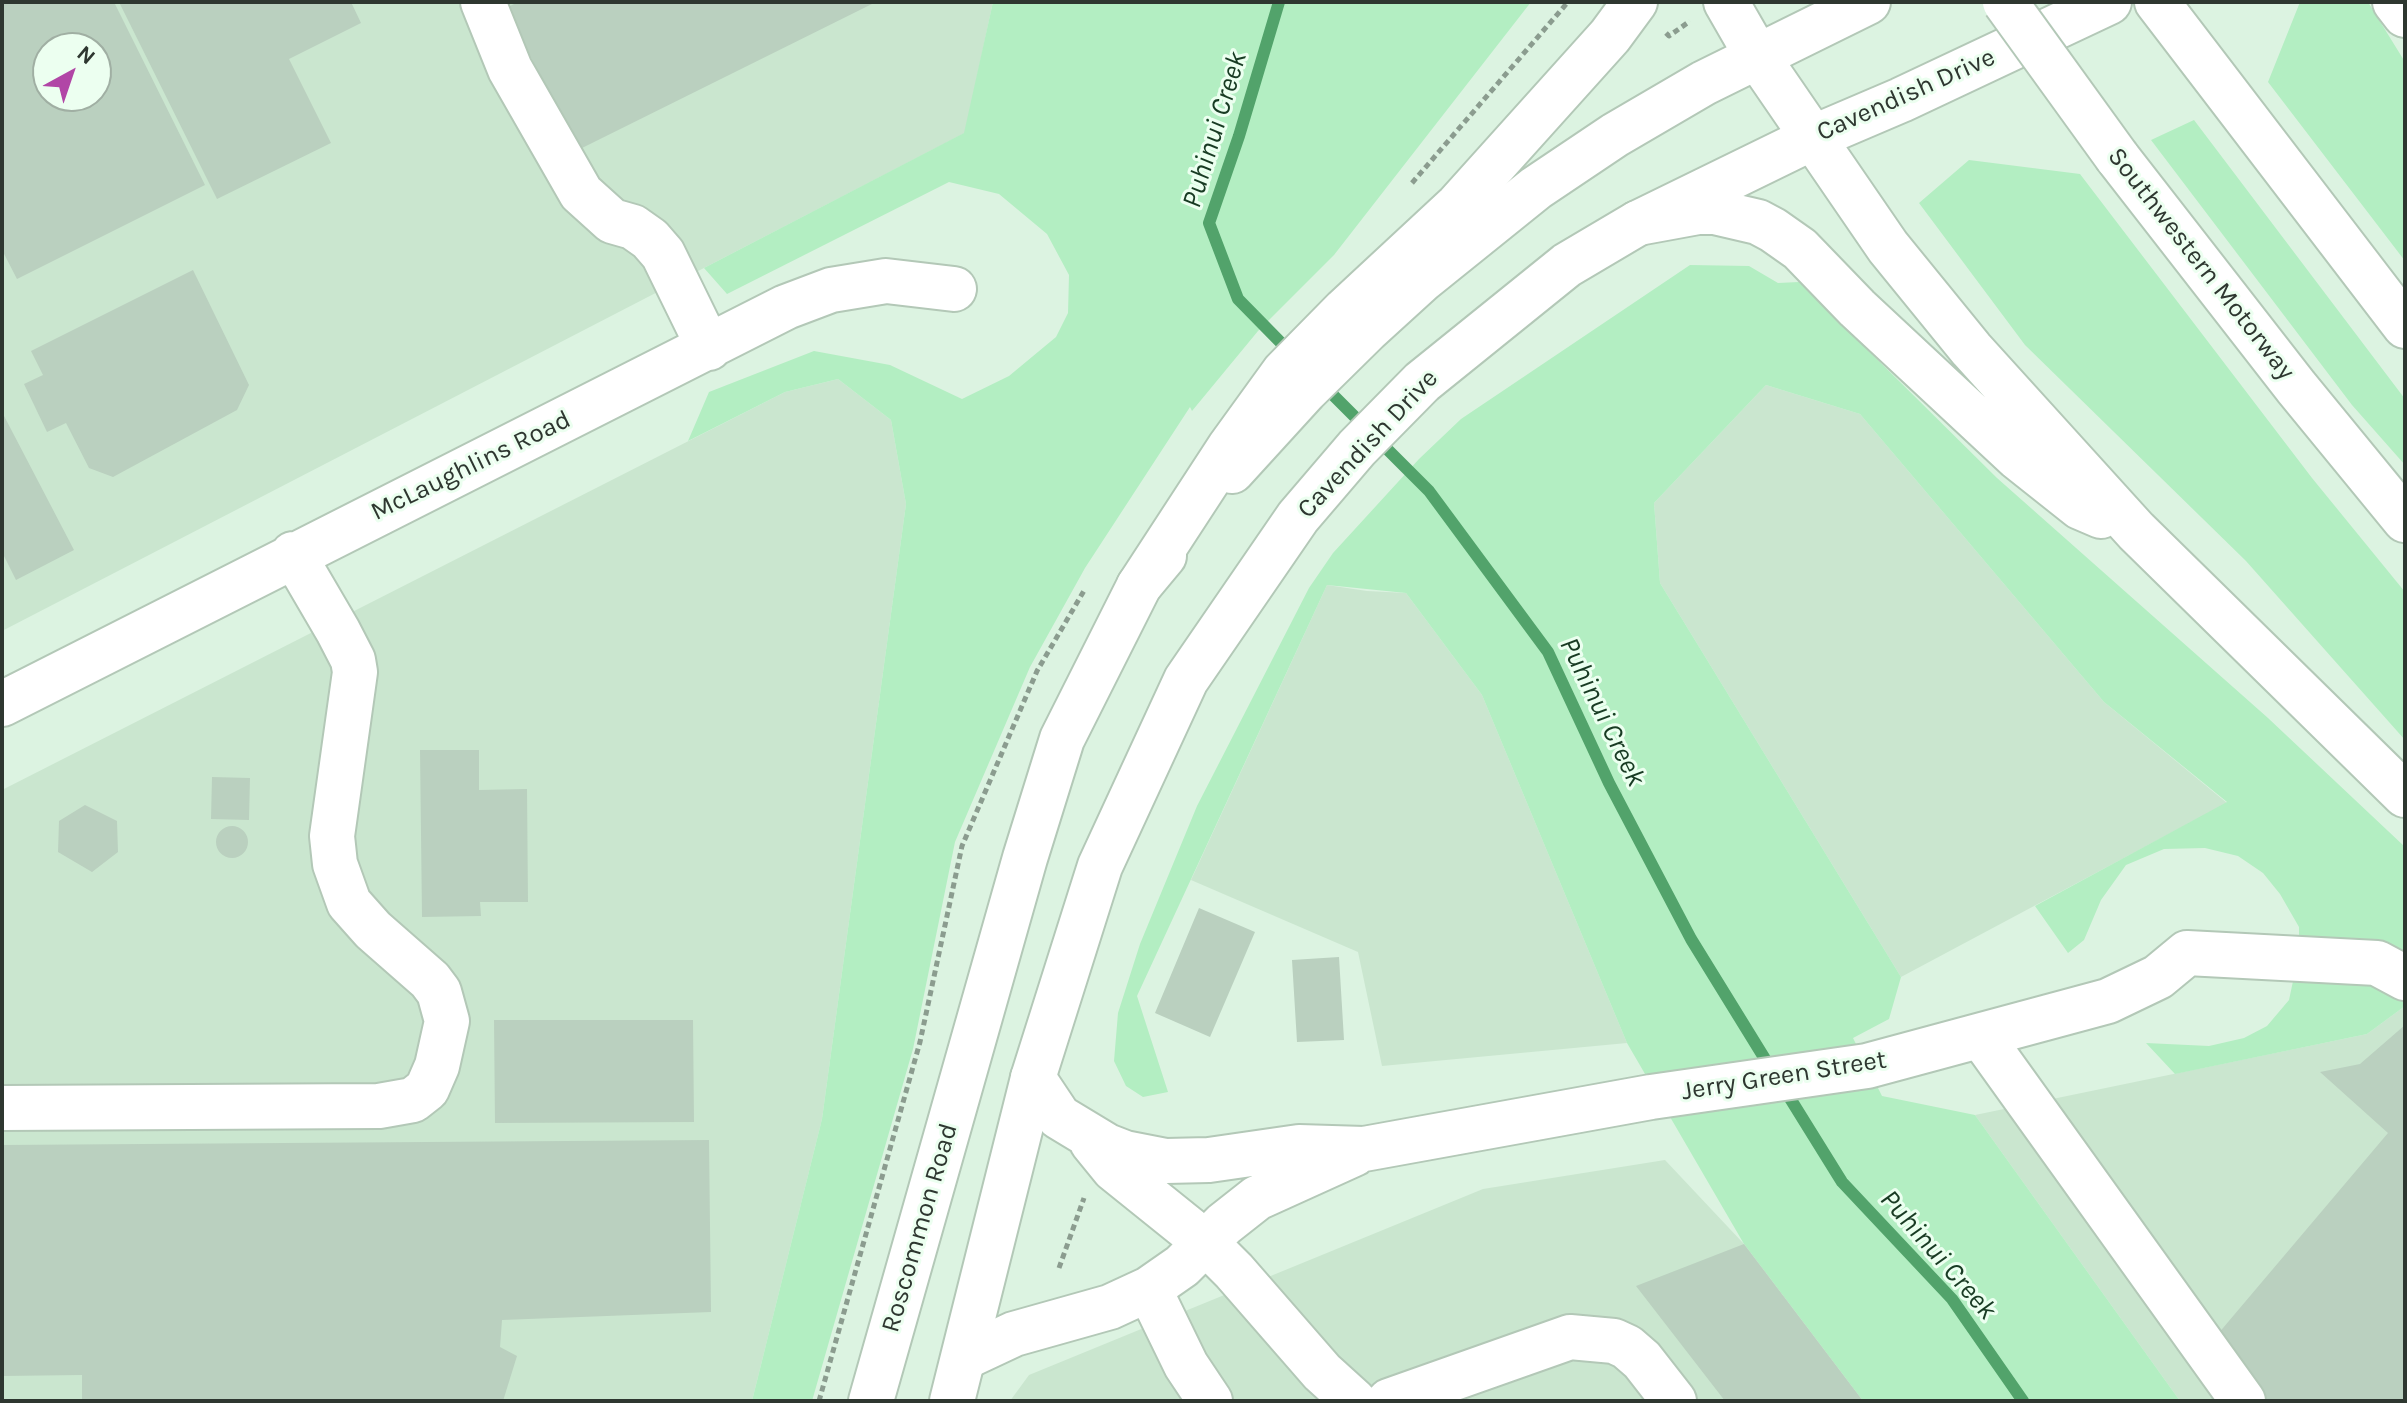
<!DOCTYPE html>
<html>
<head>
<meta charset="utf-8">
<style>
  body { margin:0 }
  #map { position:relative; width:2407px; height:1403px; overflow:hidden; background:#dcf3e1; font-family:Karla,sans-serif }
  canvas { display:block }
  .frame { position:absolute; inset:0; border:4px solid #2e3730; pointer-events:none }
  .north { position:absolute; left:32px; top:32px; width:80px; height:80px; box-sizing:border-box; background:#ecfff0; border:2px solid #a0afa3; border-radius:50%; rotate:40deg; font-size:22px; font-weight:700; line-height:32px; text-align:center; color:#2e3730 }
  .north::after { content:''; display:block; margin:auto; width:28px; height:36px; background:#b146a6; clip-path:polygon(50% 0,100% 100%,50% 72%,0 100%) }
</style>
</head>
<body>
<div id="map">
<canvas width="2407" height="1403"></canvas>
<div class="frame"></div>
<div class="north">N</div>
</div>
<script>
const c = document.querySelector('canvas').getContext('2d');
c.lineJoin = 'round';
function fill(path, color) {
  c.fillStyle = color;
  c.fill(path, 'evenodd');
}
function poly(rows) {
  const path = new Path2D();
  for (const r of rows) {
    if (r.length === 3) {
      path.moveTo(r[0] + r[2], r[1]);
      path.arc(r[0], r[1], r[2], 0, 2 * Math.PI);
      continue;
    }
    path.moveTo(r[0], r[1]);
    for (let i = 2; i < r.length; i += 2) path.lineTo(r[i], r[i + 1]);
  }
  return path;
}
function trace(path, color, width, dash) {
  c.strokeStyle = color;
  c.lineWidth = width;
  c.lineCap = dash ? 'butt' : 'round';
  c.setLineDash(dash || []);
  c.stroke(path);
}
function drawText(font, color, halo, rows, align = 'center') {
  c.font = font + ' Karla,sans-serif';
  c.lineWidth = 6;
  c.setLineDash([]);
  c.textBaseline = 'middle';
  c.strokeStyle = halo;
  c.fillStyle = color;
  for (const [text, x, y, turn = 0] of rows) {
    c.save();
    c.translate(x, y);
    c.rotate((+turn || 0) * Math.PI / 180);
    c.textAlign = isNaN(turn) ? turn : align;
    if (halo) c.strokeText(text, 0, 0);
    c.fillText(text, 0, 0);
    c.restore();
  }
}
fill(poly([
  [2,2,993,2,965,133,2,631],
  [48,48,96,48,96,96,48,96],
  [838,379,891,420,906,504,822,1119,752,1401,2,1401,2,790,785,392],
  [1766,385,1860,414,2104,702,2227,803,1901,977,1660,583,1654,503],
  [1327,585,1367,591,1406,593,1482,695,1627,1043,1382,1066,1358,952,1191,880],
  [2405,1006,2405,1401,2180,1401,1975,1115,2367,1034],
  [1665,1160,1744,1244,1863,1401,1010,1401,1029,1375,1483,1189]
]), '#cae6cf');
fill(poly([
  [993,2,1531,2,1334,255,1258,331,1192,411,1190,407,1085,568,1030,667,955,842,913,1049,812,1401,752,1401,822,1119,906,504,891,420,838,379,785,392,688,441,709,392,814,351,890,365,962,399,1009,376,1056,337,1068,313,1069,275,1047,234,999,194,949,182,727,294,704,268,964,133],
  [2300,2,2368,2,2405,62,2405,261,2268,82],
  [2194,120,2405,399,2405,465,2352,405,2151,140],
  [1969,160,2080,174,2312,478,2405,592,2405,740,2246,561,2025,345,1919,203],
  [1690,265,1749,266,1778,283,1799,282,1997,478,2268,718,2405,847,2405,1006,2367,1034,2175,1074,2146,1043,2209,1046,2244,1038,2267,1026,2289,1000,2299,953,2299,927,2280,894,2263,873,2238,856,2205,848,2164,849,2126,865,2101,900,2084,940,2068,953,2035,906,2227,802,2104,702,1860,414,1766,385,1654,503,1660,583,1901,977,1889,1019,1853,1038,1882,1096,1975,1115,2180,1401,1863,1401,1744,1244,1627,1043,1482,695,1406,593,1327,585,1137,996,1168,1092,1143,1097,1126,1086,1114,1061,1118,1013,1140,944,1197,806,1309,588,1333,553,1419,459,1461,419]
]), '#b3eec2');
trace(poly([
  [1279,2,1239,136,1209,223,1238,299,1291,353],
  [1321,383,1429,491,1548,652,1609,783,1691,939,1773,1072],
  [1783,1087,1842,1182,1952,1299,2023,1401]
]), '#52a36b', 12);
fill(poly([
  [2,2,114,2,205,185,17,279,2,250],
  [48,48,96,48,96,96,48,96],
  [119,2,351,2,361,23,289,59,331,143,217,199],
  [518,2,876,2,578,150,506,8],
  [193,270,249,385,237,410,113,477,89,468,66,423,47,432,24,384,43,375,31,351],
  [2,412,74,550,16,580,2,552],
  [420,750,479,750,479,790,527,789,528,902,480,902,481,916,422,917],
  [212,777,250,778,249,820,211,819],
  [85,805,117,821,118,852,92,872,58,852,59,821],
  [232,842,16],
  [1199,908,1255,932,1210,1037,1155,1013],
  [1339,957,1344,1040,1297,1042,1292,960],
  [494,1020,693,1020,694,1122,495,1123],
  [2405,1025,2405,1401,2255,1401,2212,1341,2388,1133,2320,1072,2360,1064],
  [709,1140,711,1312,502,1320,500,1347,517,1356,503,1401,82,1401,82,1375,2,1376,2,1145],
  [1744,1244,1863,1401,1725,1401,1636,1286]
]), '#bad0bf');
const minor = poly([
  [483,2,510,69,581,193,612,221,633,227,650,239,663,254,709,348],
  [2,704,786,307,831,290,886,281,954,289],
  [1981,1036,2243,1401],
  [1033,1078,1059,1117,1107,1146,1125,1153,1166,1161,1209,1160,1299,1147,1364,1149,1651,1097,1867,1066,2108,1001,2158,977,2187,953,2377,963,2405,978],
  [2,1108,379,1106,413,1100,427,1089,437,1066,447,1021,439,992,430,980,373,930,349,903,335,864,332,836,355,672,353,660,338,631,293,554],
  [1092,1142,1114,1169,1206,1243,1234,1271,1322,1372,1354,1401],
  [1149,1289,1186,1365,1210,1401],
  [965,1357,1014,1334,1110,1307,1149,1289,1182,1266,1224,1224,1257,1198,1354,1154],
  [1389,1401,1570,1337,1614,1341,1627,1347,1642,1360,1674,1401]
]);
const major = poly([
  [1232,471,1305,391,1367,330,1423,279,1536,188,1615,135,1704,83,1868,2],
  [871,1401,1025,858,1062,739,1139,586,1164,556],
  [952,1401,1033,1078,1100,866,1186,680,1298,517,1357,448,1422,382,1567,265,1638,223,1812,138,1901,100,2109,2]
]);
const highway = poly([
  [1726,2,1757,56,1888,247,1971,349,2136,531,2405,795],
  [2157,2,2405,326],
  [2395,2,2405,15],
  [2117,157,2296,387,2405,520],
  [1638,223,1698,212,1715,212,1758,222,1773,230,1800,249,1857,308,2017,457,2080,507,2101,516],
  [1139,586,1229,448,1284,372,1345,310,1458,205,1610,36,1635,2]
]);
trace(minor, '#b3c8b7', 48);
trace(major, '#b3c8b7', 48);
trace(highway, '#b3c8b7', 48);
trace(poly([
  [1666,33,1669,36,1690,21],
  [1412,183,1568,2],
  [1059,1268,1084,1198],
  [819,1401,920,1042,962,846,1037,671,1085,589]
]), '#8b9c8f', 5, [6, 4]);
trace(minor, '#fff', 44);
trace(major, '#fff', 44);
trace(highway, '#fff', 44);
const highwayBridge = poly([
  [2005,2,2117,157]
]);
trace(highwayBridge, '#b3c8b7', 48, []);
trace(highwayBridge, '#fff', 44);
drawText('26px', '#2e3730', '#ecfff0', [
  ["Cavendish Drive",1906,95,-24],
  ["Southwestern Motorway",2201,264,52],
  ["Cavendish Drive",1368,444,-47],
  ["McLaughlins Road",471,466,-26],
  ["Jerry Green Street",1784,1076,-9],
  ["Roscommon Road",920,1228,-74]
]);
drawText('italic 28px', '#183b23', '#ecfff0', [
  ["Puhinui Creek",1215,130,-73],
  ["Puhinui Creek",1602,712,64],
  ["Puhinui Creek",1938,1255,49]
]);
</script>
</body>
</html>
